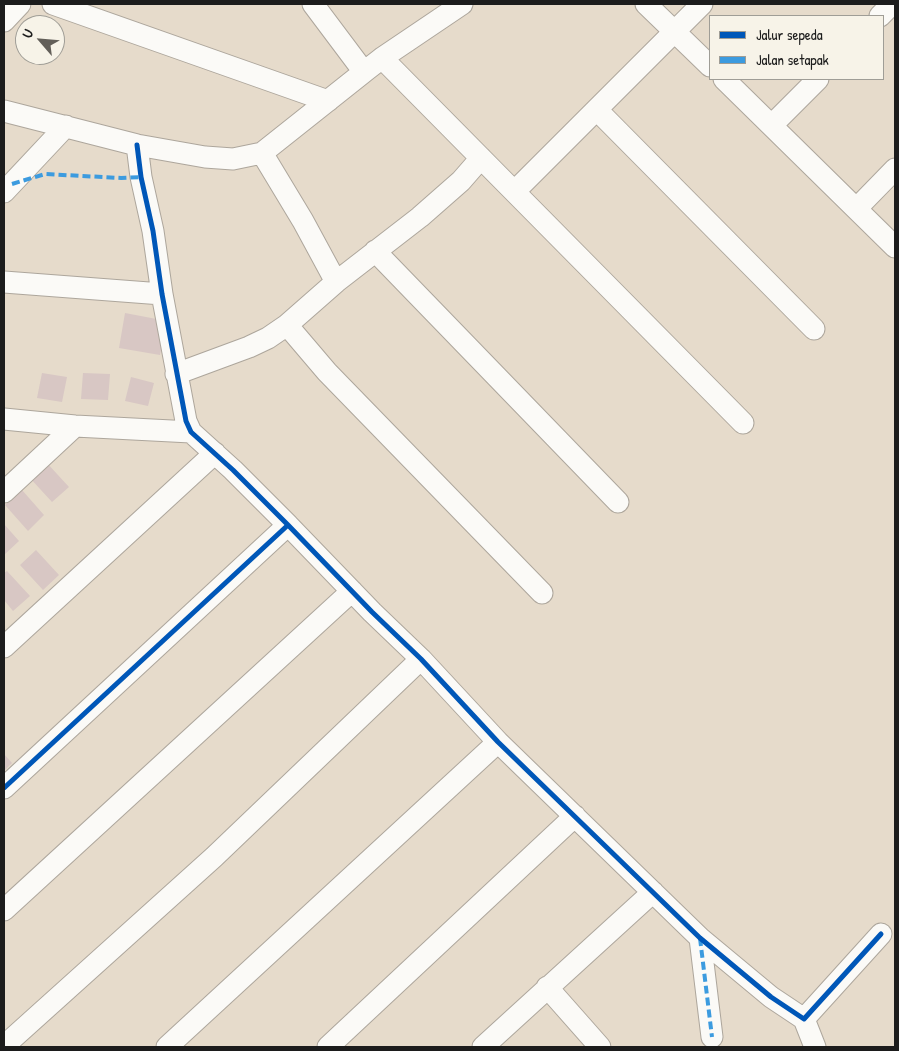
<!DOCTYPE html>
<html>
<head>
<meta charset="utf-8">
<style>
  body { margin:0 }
  #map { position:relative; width:899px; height:1051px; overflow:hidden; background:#e6dbcb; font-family:"Patrick Hand",sans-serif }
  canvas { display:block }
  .frame { position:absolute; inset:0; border:5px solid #1c1c1c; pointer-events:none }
  .legend { position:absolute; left:709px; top:15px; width:175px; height:65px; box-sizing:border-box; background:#f7f3e8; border:1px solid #9f9d96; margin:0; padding:6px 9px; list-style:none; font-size:15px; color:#1c1c1c }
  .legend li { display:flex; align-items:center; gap:10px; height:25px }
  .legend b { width:25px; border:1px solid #9f9d96 }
  .north { position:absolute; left:15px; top:15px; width:50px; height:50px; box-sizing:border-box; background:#f7f3e8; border:1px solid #9f9d96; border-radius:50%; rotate:297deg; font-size:14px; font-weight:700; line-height:20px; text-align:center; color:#1c1c1c }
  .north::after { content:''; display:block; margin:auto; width:18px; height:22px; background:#635f59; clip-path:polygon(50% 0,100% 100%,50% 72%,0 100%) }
</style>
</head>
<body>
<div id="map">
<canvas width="899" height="1051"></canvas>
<div class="frame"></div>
<ul class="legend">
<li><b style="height:6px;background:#0057b8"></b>Jalur sepeda</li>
<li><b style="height:6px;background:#3c9bdf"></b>Jalan setapak</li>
</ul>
<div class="north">U</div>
</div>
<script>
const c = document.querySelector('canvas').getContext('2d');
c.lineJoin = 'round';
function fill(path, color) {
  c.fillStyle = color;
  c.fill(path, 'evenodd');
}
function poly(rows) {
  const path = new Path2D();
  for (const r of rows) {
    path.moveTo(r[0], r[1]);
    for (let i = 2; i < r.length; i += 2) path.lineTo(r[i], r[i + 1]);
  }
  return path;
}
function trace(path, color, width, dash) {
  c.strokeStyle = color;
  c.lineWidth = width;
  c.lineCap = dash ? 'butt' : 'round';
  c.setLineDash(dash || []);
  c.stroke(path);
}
fill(poly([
  [125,313,167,321,160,355,119,348],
  [42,373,67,377,62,402,37,398],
  [83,373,110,374,108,400,81,399],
  [131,377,154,383,148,406,125,401],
  [46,462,69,487,52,502,29,477],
  [22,490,44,515,28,531,5,505],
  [4,524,19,541,4,555],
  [36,550,59,575,43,590,20,565],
  [7,571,30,596,13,611,4,600,4,573],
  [4,754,12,763,4,771]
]), '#d8c7c4');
const street = poly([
  [53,4,328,101],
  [313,4,364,72,382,58,462,4],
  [646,4,710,66],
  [880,16,892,4],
  [4,21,20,4],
  [382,58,743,423],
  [724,79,895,247],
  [597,110,814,329],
  [4,111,137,145,205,157,233,159,262,153,364,72],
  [772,125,818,79],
  [262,153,303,221,336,282],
  [515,191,702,4],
  [4,192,66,126],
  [857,208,895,169],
  [375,251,618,502],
  [4,282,162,294],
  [287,325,327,372,542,593],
  [176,374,249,347,268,338,287,325,336,282,420,217,461,181,481,158],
  [4,419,75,426,191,432],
  [4,492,75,426],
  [288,525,372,612,421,659,498,742,700,938,771,997,804,1019,881,934],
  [4,647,215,453],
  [4,788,288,525,233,470,191,432,186,421,162,294,153,231,141,177,137,145],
  [4,910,352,591],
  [700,938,712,1037],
  [547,987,600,1047],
  [804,1019,815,1047],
  [4,1046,214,857,421,659],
  [167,1047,498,742],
  [328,1047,575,816],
  [483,1047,653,892]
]);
trace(street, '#ada69c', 23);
trace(street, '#fbfaf7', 21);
trace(poly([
  [12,184,45,174,121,178,141,177],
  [700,938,712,1037]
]), '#3c9bdf', 4, [8, 4]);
trace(poly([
  [288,525,372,612,421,659,498,742,700,938,771,997,804,1019,881,934],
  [4,788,288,525,233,470,191,432,186,421,162,294,153,231,141,177,137,145]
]), '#0057b8', 5);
</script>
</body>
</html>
